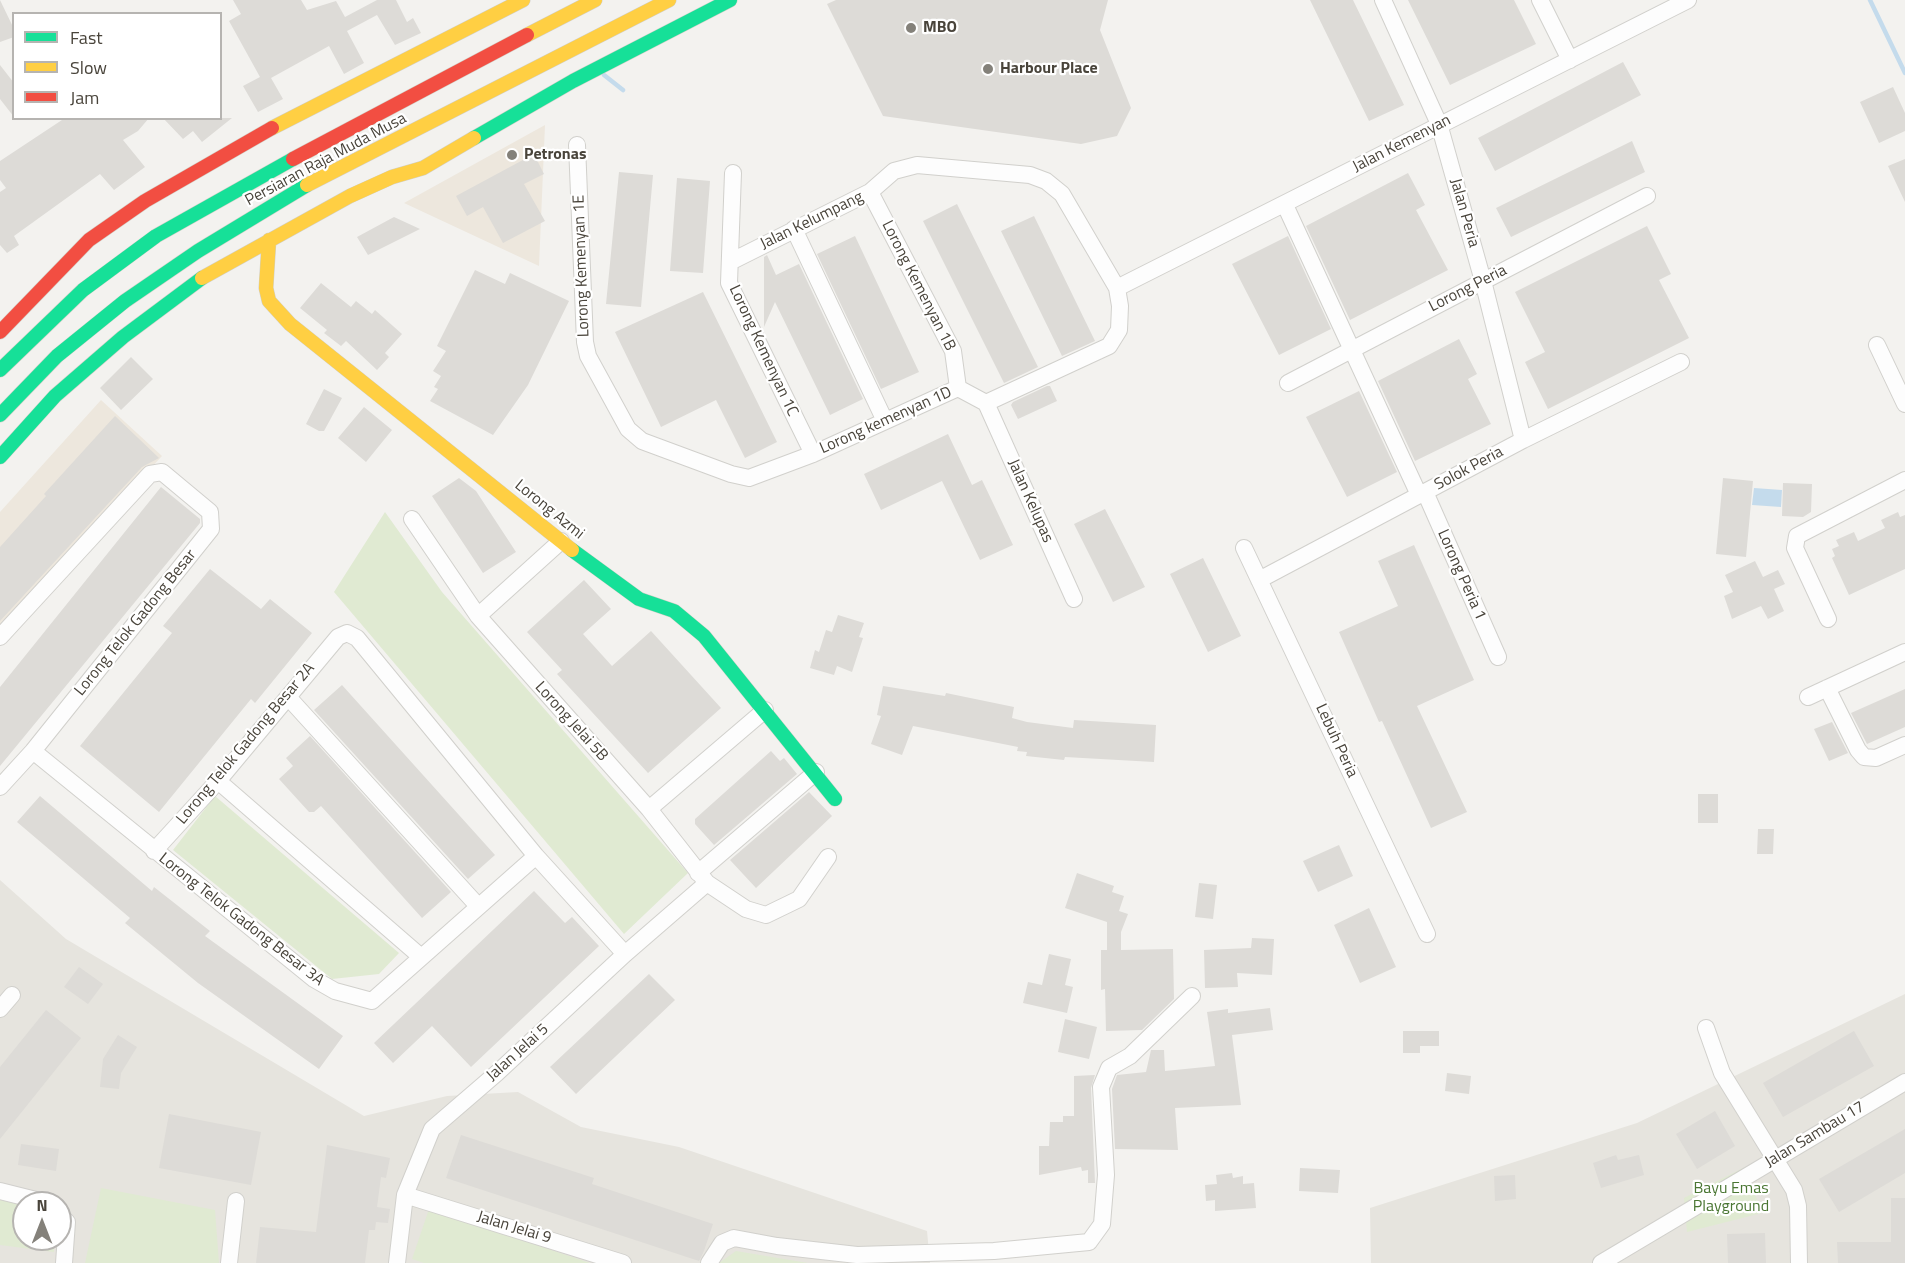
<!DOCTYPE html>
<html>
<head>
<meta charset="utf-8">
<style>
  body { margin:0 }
  #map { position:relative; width:1905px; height:1263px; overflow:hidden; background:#f3f2ef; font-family:"Titillium Web",sans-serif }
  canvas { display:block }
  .legend { position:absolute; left:12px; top:12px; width:210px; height:108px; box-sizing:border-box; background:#fff; border:2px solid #b6b4b1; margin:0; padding:8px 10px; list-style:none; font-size:18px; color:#49443b }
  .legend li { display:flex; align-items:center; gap:12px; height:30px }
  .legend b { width:30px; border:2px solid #b6b4b1 }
  .north { position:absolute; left:12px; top:1191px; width:60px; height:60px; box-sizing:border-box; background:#fff; border:2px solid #b6b4b1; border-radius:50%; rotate:0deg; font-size:16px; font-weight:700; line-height:24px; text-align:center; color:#49443b }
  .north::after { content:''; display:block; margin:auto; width:21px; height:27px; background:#84817a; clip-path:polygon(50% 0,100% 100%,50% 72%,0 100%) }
</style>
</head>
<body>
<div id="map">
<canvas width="1905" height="1263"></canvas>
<ul class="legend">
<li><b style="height:8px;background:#16e098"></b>Fast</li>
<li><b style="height:8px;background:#ffcf43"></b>Slow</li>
<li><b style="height:8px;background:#f24e42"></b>Jam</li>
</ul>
<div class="north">N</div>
</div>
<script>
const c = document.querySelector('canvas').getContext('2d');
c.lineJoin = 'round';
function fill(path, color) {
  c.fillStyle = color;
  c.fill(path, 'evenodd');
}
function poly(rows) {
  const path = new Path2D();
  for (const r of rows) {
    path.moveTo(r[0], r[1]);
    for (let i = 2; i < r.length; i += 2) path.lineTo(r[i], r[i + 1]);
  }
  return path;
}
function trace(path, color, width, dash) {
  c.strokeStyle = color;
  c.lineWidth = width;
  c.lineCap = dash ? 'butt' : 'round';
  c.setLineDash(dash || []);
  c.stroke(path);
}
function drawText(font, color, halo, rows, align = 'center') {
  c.font = font + ' "Titillium Web",sans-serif';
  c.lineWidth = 4.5;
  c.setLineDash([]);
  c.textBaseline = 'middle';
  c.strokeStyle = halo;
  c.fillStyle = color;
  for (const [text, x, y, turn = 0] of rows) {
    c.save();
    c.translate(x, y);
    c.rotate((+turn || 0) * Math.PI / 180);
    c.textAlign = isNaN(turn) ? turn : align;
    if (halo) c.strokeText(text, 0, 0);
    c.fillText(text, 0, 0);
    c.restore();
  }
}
fill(poly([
  [0,880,66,939,364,1116,447,1096,518,1092,581,1127,679,1147,927,1231,930,1263,0,1263],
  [24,1203,60,1203,60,1239,24,1239],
  [1905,994,1905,1263,1371,1263,1370,1208,1637,1123]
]), '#e6e4de');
fill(poly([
  [545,125,539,266,404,203],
  [101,400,162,456,0,631,0,512]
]), '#ede7dd');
fill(poly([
  [385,512,442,592,688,873,624,934,334,592],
  [215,796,399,953,379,974,332,979,173,850],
  [1745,1167,1762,1213,1687,1232,1684,1198],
  [101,1188,215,1210,219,1263,85,1263],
  [0,1199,24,1206,24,1239,54,1239,54,1252,0,1245],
  [429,1209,590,1263,424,1263,412,1259],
  [736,1251,808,1263,816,1263,719,1263]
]), '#e0ead2');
fill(poly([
  [1754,488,1782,490,1781,507,1752,505]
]), '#c4dbec');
trace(poly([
  [1870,0,1905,73],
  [604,75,623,90]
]), '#c4dbec', 4.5);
fill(poly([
  [0,0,14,29,14,37,0,42],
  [233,0,301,0,307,10,336,1,345,17,377,0,396,0,407,22,413,18,421,33,395,45,377,15,347,31,364,63,344,74,329,46,271,78,283,99,258,112,243,86,260,77,229,21,241,14],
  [836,0,1108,0,1100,30,1131,108,1117,136,1081,144,883,116,827,4],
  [1310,0,1353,0,1404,105,1369,121],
  [1408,0,1514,0,1536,44,1450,85],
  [1623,62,1641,95,1495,171,1478,138],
  [0,65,14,83,14,117,0,99],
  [1893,87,1905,113,1905,131,1879,143,1860,102],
  [65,118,149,118,138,131,123,140,145,167,114,190,100,174,14,236,19,245,7,253,0,245,0,192,6,188,0,180,0,161],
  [163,118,232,118,202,142,193,131,183,139],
  [1632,141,1645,172,1511,237,1496,208],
  [534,154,544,174,524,184,545,221,503,243,483,207,467,216,456,196],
  [1905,159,1905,202,1888,166],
  [619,172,653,175,641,307,606,304],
  [1408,173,1425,205,1416,210,1448,270,1350,320,1306,226],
  [677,178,710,181,703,273,670,271],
  [957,204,1038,367,1004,383,923,221],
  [1034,216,1095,341,1062,356,1001,231],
  [394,217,420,229,368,255,357,237],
  [1647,226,1671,274,1659,280,1689,338,1548,409,1525,362,1545,352,1515,292],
  [855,236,919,372,881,389,817,254],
  [1288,236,1331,329,1279,355,1232,264],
  [767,255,776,275,799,264,863,399,830,415,775,302,764,327,764,257],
  [475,270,505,284,510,273,569,301,528,385,493,435,430,401,438,389,434,387,441,376,433,371,446,351,437,346],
  [321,283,351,307,356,301,372,314,375,310,402,334,385,353,389,357,377,370,346,341,341,346,324,333,327,330,300,308],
  [703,292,777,442,745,458,716,400,661,427,615,332],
  [1459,339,1477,374,1468,379,1491,424,1415,461,1378,381],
  [131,357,153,379,121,410,100,388],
  [1047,386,1050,386,1057,401,1018,419,1011,405,1013,402],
  [324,389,342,398,324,431,319,431,306,424],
  [1359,391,1397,472,1347,497,1306,417],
  [364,407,392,430,366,462,338,438],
  [115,416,159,458,142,467,0,621,0,547,46,496,44,494],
  [948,434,972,485,982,480,1013,545,980,560,942,481,881,510,864,474],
  [459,478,476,491,516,552,483,573,432,496],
  [1723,478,1753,481,1746,557,1716,554],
  [1783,483,1812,484,1811,512,1803,517,1782,516],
  [161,487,200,519,200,523,0,766,0,687],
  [1105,509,1145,587,1113,602,1074,524],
  [1898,512,1900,517,1905,515,1905,569,1849,595,1832,558,1835,556,1832,549,1839,546,1836,540,1854,532,1858,541,1885,528,1881,520],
  [1414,545,1474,680,1417,706,1467,812,1431,828,1382,721,1379,722,1339,632,1398,606,1378,561],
  [1203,558,1241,636,1208,652,1170,574],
  [1755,561,1763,577,1778,570,1785,584,1774,589,1784,611,1768,619,1761,606,1732,619,1724,596,1733,592,1725,575],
  [210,569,261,609,270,599,312,633,255,703,251,699,159,812,80,746,172,633,163,626],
  [584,580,611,609,583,634,612,666,651,631,721,708,648,773,557,674,562,670,527,632],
  [838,615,864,623,859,637,863,638,852,672,837,666,834,675,810,668,815,650,819,652,826,630,832,632],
  [342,685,495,855,468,879,314,710],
  [883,686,945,696,946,693,1014,707,1012,718,1027,722,1073,728,1074,720,1156,725,1154,762,1065,757,1064,760,1026,756,1027,752,1017,751,1018,747,913,726,902,755,871,744,881,716,877,715],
  [1905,689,1905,727,1867,744,1851,713],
  [1832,722,1848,753,1829,761,1814,729],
  [310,736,451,892,422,918,321,806,314,812,309,812,279,779,293,766,286,758],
  [771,751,780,761,784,758,797,774,714,845,695,824,695,819],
  [809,792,832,816,756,888,730,860],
  [1698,794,1718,794,1718,823,1698,823],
  [40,796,152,891,154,887,210,931,205,936,343,1036,319,1069,198,983,125,923,130,918,17,822],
  [1758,829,1774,829,1773,854,1757,854],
  [1339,845,1353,876,1318,892,1303,861],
  [1077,873,1114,886,1112,892,1124,896,1119,911,1128,914,1121,932,1121,950,1173,949,1174,999,1142,1030,1106,1031,1105,989,1101,990,1101,950,1107,950,1107,922,1065,908],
  [1199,883,1217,885,1213,919,1195,917],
  [534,891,565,923,572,917,599,946,471,1067,432,1026,393,1063,374,1043],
  [1369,908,1396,967,1360,983,1334,925],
  [1252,938,1274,939,1272,975,1237,973,1238,987,1205,988,1204,950,1251,948],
  [1049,954,1071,959,1065,985,1073,987,1067,1013,1023,1003,1028,982,1042,985],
  [79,967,103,984,88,1004,64,987],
  [649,974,675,1000,576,1094,550,1067],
  [1270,1008,1273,1030,1232,1035,1241,1105,1175,1108,1178,1150,1115,1149,1112,1089,1117,1075,1146,1072,1151,1050,1164,1050,1165,1071,1215,1066,1207,1012,1228,1009,1228,1013],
  [46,1010,81,1038,0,1139,0,1067],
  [1065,1019,1097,1027,1089,1059,1058,1052],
  [1403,1031,1439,1031,1439,1046,1420,1046,1420,1053,1403,1053],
  [1854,1031,1874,1066,1783,1117,1763,1083],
  [118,1035,137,1047,121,1073,119,1089,100,1087,103,1059],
  [1447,1073,1471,1076,1469,1094,1445,1091],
  [1095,1075,1091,1088,1095,1183,1088,1183,1088,1170,1082,1171,1081,1167,1039,1175,1039,1146,1049,1146,1050,1122,1063,1122,1063,1116,1074,1116,1074,1076],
  [1715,1111,1735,1146,1697,1169,1676,1134],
  [169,1114,261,1132,251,1185,159,1168],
  [1905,1129,1905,1173,1839,1212,1819,1179],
  [461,1135,594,1178,592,1184,713,1224,704,1251,699,1261,446,1178],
  [21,1144,59,1149,56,1171,18,1165],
  [327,1145,390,1158,386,1178,381,1177,377,1207,390,1209,388,1223,376,1222,375,1230,369,1230,365,1263,256,1263,260,1227,316,1232],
  [1616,1155,1618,1160,1639,1155,1644,1175,1601,1188,1593,1163],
  [1300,1168,1340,1170,1338,1193,1299,1191],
  [1232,1173,1233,1178,1243,1176,1243,1184,1254,1183,1256,1208,1215,1211,1215,1200,1206,1201,1205,1185,1217,1184,1216,1175],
  [1515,1175,1516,1199,1495,1201,1494,1176],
  [1891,1198,1905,1198,1905,1263,1838,1263,1837,1242,1891,1242],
  [1765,1233,1766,1263,1728,1263,1727,1234]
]), '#dddbd7');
const street = poly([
  [1383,0,1439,124,1483,281,1523,440],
  [1540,0,1570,60],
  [577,145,585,342,588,356,628,429,642,441,731,474,749,478,813,454,958,388],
  [733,173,729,283,813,454],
  [870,192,953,351,958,388,986,403],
  [1285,205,1419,495],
  [794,229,885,421],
  [730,262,870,192,894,171,917,165,1030,175,1046,181,1062,194,1117,288,1120,306,1119,330,1109,346,986,403],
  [1117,288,1688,0],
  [1877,345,1905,404],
  [1288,383,1647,196],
  [986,403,1074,599],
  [1425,492,1498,657],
  [412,519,478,616,649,809,707,883,746,909,766,915,799,899,828,857],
  [1244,548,1427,934],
  [1259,580,1523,440,1681,362],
  [478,616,561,541],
  [1828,619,1795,548,1797,536,1905,480],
  [0,637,150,474,162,472,210,512,211,529,33,751,0,787],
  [1827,688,1858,750,1864,757,1876,758,1905,745],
  [288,697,478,906],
  [1808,697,1905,652],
  [33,751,314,979,335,991,372,1001,536,856],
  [218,781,420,956],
  [649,809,765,710],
  [154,851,218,781,338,637,347,633,357,638,536,856,625,954],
  [698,873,816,772],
  [0,1009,12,995],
  [1706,1028,1722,1073,1794,1190,1798,1206,1799,1263],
  [0,1191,48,1203],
  [405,1195,623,1263],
  [60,1215,67,1222,64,1263],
  [229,1263,236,1201],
  [397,1263,405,1195,432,1129,497,1073,625,954,707,883],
  [709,1263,722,1243,734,1238,777,1246,857,1255,994,1251,1089,1242,1102,1224,1106,1175,1101,1087,1109,1068,1130,1056,1192,996],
  [1601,1263,1905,1082]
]);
const fast = poly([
  [474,138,573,81,730,0],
  [0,370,83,290,156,236,293,159],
  [0,415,57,356,125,301,198,251,307,185],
  [0,457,55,396,123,337,202,278],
  [572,550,639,599,674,611,704,636,835,799]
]);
const slow = poly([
  [527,35,595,0],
  [272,128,523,0],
  [307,185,669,0],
  [269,240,266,288,269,301,290,324,572,550],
  [202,278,350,196,392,177,423,168,474,138]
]);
const jam = poly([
  [293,159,527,35],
  [0,332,89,240,145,201,272,128]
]);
trace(street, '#d1d0cc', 18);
trace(fast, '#d1cfc6', 15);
trace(slow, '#d1cfc6', 15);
trace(jam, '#d1cfc6', 15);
trace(street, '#fdfdfd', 16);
trace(fast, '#16e098', 14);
trace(slow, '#ffcf43', 14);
trace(jam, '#f24e42', 14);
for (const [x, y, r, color] of [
  [911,28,6,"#84817a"],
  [988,69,6,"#84817a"],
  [512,155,6,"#84817a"]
]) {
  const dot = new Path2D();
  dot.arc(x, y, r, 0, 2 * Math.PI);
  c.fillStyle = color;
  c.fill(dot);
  trace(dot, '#fff', 2);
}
drawText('bold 16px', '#49443b', '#fff', [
  ["MBO",923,28],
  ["Harbour Place",1000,69],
  ["Petronas",524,155]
], 'left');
drawText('16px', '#49443b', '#fff', [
  ["Jalan Kemenyan",1402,144,-27],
  ["Persiaran Raja Muda Musa",326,160,-28],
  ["Jalan Peria",1464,213,74],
  ["Jalan Kelumpang",812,221,-26],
  ["Lorong Kemenyan 1E",582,266,-92],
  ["Lorong Kemenyan 1B",918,286,63],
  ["Lorong Peria",1468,289,-27],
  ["Lorong Kemenyan 1C",763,351,65],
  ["Lorong kemenyan 1D",886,421,-24],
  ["Solok Peria",1469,469,-28],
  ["Jalan Kelupas",1030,501,66],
  ["Lorong Azmi",549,510,39],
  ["Lorong Peria 1",1461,575,66],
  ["Lorong Telok Gadong Besar",136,623,-51],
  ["Lorong Jelai 5B",571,722,48],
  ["Lebuh Peria",1336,741,65],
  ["Lorong Telok Gadong Besar 2A",246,744,-50],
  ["Lorong Telok Gadong Besar 3A",241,920,38],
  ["Jalan Jelai 5",518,1053,-42],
  ["Jalan Sambau 17",1815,1135,-31],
  ["Jalan Jelai 9",514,1228,17]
]);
drawText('16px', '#4a7633', '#fff', [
  ["Bayu Emas",1731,1189],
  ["Playground",1731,1207]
]);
</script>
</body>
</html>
